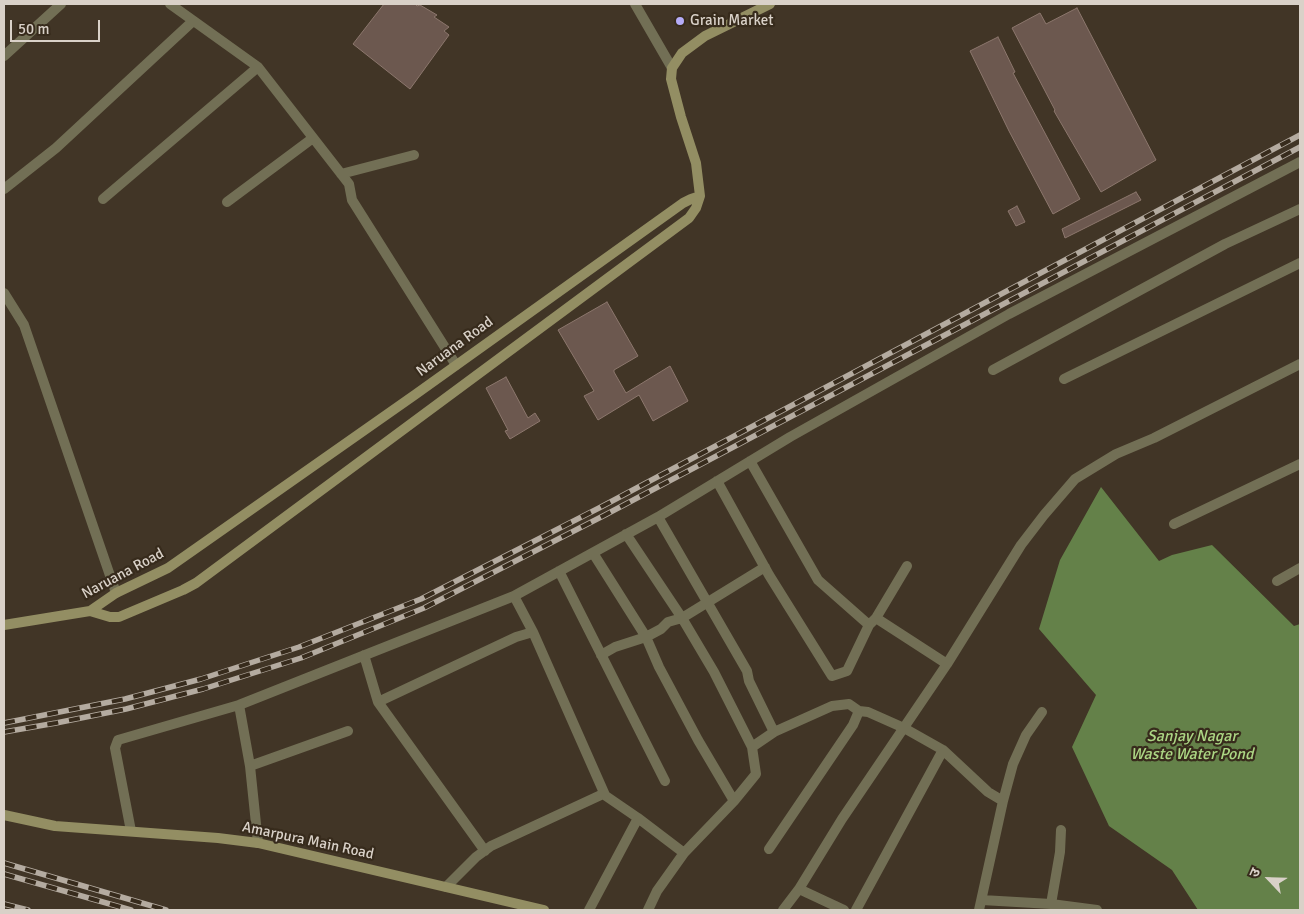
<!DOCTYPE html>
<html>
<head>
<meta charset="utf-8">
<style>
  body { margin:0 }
  #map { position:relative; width:1304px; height:914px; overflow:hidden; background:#413526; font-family:Signika,"Noto Sans Devanagari",sans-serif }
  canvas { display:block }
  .frame { position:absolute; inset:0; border:5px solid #d9d1c8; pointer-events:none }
  .north { position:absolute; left:1244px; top:854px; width:50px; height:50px; -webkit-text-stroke:4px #372b1c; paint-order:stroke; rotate:294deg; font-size:14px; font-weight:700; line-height:20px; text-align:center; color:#d9d1c8 }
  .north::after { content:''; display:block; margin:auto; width:18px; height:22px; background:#d9d1c8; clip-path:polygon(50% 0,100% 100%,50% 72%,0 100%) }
  .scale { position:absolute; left:10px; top:20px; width:90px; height:22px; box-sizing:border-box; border:2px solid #d9d1c8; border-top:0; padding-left:6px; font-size:15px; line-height:18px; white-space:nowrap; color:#d9d1c8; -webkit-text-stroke:4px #372b1c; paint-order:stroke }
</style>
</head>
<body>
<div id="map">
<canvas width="1304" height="914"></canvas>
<div class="frame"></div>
<div class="north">उ</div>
<div class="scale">50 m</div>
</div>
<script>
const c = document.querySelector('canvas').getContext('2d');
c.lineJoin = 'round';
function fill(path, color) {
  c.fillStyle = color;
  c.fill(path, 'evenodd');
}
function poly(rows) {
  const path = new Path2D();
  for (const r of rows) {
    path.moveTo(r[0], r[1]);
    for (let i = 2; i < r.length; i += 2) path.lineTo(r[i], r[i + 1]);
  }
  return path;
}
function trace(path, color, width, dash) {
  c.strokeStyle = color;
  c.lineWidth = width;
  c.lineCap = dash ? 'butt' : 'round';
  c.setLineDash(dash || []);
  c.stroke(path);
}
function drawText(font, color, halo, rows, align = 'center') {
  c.font = font + ' Signika,sans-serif';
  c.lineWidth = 4.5;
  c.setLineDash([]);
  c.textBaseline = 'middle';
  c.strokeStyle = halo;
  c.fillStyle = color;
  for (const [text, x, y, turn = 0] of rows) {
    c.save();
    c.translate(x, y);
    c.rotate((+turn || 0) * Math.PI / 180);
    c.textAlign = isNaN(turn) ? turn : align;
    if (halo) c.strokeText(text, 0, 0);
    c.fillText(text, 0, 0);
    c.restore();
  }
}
fill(poly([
  [1101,487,1159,561,1172,555,1212,545,1294,626,1300,624,1300,910,1198,910,1172,870,1109,826,1072,747,1096,695,1039,629,1060,560]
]), '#648149');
const building = poly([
  [384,4,415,4,417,6,420,5,437,15,434,17,449,27,444,31,449,35,410,89,353,44,384,4],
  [1077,8,1156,160,1101,192,1054,111,1055,110,1012,28,1040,13,1046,24,1077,8],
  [998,37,1015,72,1013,73,1080,199,1053,214,1009,131,970,51,998,37],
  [1136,192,1141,200,1065,238,1062,229,1136,192],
  [1017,206,1025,222,1016,226,1008,211,1017,206],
  [607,302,638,356,614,370,614,372,626,393,670,366,688,401,653,421,639,395,598,420,584,396,594,391,558,330,607,302],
  [506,377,528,418,535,413,540,421,510,439,505,431,508,430,486,388,506,377]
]);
fill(building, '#6c584f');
trace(building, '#8c776d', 1);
trace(poly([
  [170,4,258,67,349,184,352,200,456,365],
  [635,4,672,68],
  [4,56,61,4],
  [341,174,414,155],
  [4,189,56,148,193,21],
  [103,199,258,67],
  [227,202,313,138],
  [4,293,24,325,116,593],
  [993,370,1225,244,1300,209],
  [1064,379,1300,263],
  [750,461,818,580,869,625],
  [717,481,769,575,832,676,847,671,869,625,876,618,947,664],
  [658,517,747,671,749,681,774,732],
  [1174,524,1300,464],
  [626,534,682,618,714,672,752,747],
  [593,553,646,637,659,667,698,740,734,801],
  [559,571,665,781],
  [1277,581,1300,568],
  [514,596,533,632,605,795],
  [876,618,907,566],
  [364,655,378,702],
  [601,655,615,647,646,637,661,629,668,622,682,618,765,567],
  [239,705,250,766,258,843],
  [250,766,348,731],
  [131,831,115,748,118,740,239,705,514,596,658,517,790,437,1009,314,1300,162],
  [769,849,853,725,859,711],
  [485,851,378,702,516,637,533,632],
  [446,887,476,857,491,846,603,794,638,818,684,853],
  [799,889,844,910],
  [982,900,1051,904,1097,910],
  [1051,904,1060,852,1061,830],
  [589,910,638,818],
  [648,910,657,891,684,853,734,801,756,774,752,747,774,732,832,706,849,704,859,711,868,712,904,728,943,750,988,792,1003,801],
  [783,910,799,889,842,819,947,664,1021,545,1044,515,1075,479,1116,454,1154,438,1300,364],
  [856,910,943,750],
  [979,910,1003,801,1013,764,1026,735,1042,712]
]), '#726f55', 10);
trace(poly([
  [90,611,110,617,119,617,183,590,196,583,689,218,696,208,700,196,696,163,681,117,671,79,672,68,682,53,705,36,770,4],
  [4,625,90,611,116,593,168,568,416,394,683,203,691,199,700,196],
  [4,815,55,826,218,838,258,843,544,910]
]), '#938e63', 10);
const rail = poly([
  [4,723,125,699,201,679,299,647,421,599,599,508,1300,135],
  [4,732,56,723,126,709,203,689,301,658,424,608,605,515,1300,147],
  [4,863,166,910],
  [4,874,131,910],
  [4,904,28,910]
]);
trace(rail, '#b4aba0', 5.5);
trace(rail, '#372b1c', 4, [11]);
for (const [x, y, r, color] of [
  [680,21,5,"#b5acf8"]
]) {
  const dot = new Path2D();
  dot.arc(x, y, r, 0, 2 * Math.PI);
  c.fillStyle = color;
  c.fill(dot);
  trace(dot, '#372b1c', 2);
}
drawText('15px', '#d9d1c8', '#372b1c', [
  ["Grain Market",690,21]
], 'left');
drawText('15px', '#d9d1c8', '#372b1c', [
  ["Naruana Road",455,347,-36],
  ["Naruana Road",123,574,-28],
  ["Amarpura Main Road",308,841,12]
]);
drawText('italic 16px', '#acd684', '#372b1c', [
  ["Sanjay Nagar",1192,737],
  ["Waste Water Pond",1192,755]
]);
</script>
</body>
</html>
